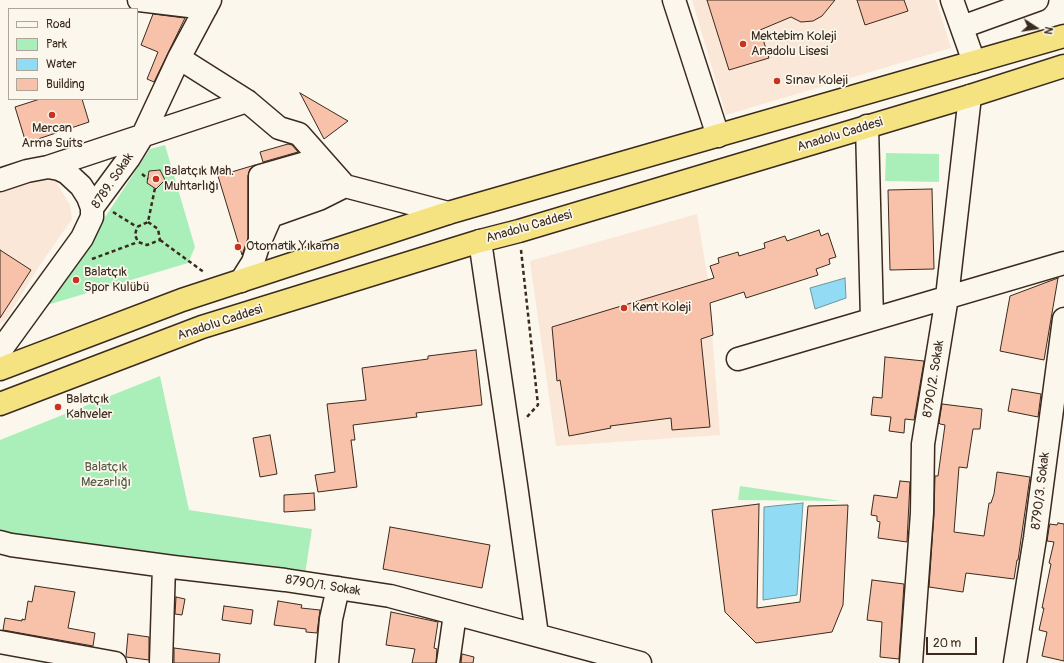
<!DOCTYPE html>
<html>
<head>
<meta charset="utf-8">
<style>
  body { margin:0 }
  #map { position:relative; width:1064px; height:663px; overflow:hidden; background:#fbf7ec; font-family:Pangolin,sans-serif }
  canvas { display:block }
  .legend { position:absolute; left:8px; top:8px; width:130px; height:92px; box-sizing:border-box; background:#fbf7ec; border:1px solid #aea59a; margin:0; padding:5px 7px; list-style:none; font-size:12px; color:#3b2a1e }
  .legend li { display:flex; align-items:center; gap:8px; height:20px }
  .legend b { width:20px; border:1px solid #aea59a }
  .north { position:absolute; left:1016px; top:8px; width:40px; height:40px; -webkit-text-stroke:3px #fbf7ec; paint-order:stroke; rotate:102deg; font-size:11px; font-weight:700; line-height:16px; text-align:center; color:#3b2a1e }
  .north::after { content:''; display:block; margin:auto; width:14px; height:18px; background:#3b2a1e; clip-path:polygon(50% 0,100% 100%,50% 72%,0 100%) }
  .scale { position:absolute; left:926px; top:637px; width:51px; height:18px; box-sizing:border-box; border:2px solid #3b2a1e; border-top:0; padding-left:5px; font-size:12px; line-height:14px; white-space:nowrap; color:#3b2a1e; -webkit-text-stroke:3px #fbf7ec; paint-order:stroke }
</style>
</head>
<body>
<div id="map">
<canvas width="1064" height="663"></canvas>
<ul class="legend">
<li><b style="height:5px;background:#fbf7ec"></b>Road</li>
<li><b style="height:11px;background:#aaefba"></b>Park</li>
<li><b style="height:11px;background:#92dbf4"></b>Water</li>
<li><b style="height:11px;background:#f8c2aa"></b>Building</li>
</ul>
<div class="north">N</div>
<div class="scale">20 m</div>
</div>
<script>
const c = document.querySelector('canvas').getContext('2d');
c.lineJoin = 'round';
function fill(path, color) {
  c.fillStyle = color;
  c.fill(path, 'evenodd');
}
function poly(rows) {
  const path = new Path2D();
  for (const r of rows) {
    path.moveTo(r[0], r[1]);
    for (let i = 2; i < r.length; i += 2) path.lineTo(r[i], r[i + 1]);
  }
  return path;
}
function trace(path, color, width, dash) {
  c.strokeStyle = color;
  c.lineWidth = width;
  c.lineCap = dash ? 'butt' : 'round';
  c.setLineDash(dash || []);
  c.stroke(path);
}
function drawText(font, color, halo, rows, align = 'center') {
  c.font = font + ' Pangolin,sans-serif';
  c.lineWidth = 3.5;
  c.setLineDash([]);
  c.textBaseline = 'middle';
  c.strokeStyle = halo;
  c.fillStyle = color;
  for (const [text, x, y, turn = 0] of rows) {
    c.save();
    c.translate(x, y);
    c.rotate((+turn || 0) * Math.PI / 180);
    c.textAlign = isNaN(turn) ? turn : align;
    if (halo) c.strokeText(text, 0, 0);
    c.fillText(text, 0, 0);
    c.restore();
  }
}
fill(poly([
  [692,0,936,0,951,48,726,115],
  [41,176,55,180,70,205,72,219,38,268,5,321,0,323,0,190],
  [697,214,708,280,720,435,556,446,530,261]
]), '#fae7d8');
fill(poly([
  [165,145,195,247,188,263,47,305,150,149],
  [886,153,939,154,939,182,885,181],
  [160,376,189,510,312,529,305,574,22,539,0,531,0,440],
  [740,486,841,501,738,500]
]), '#aaefba');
const water = poly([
  [845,278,846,298,815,309,810,288,845,278],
  [803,503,797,595,763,600,764,507,803,503]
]);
fill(water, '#92dbf4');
trace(water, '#6f949e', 1);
const building = poly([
  [707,0,835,0,822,16,813,21,801,22,791,17,760,30,769,58,729,70,707,0],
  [857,0,904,0,908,11,865,25,857,0],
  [153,14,185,18,154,82,147,79,158,52,141,45,153,14],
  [300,93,348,121,324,139,300,93],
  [40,99,82,99,89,122,26,143,15,107,40,99],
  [288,144,292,145,298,152,263,162,260,152,288,144],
  [255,165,250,169,248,176,248,238,242,255,218,176,255,165],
  [160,170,165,180,156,189,147,183,149,171,160,170],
  [932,189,934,269,890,270,888,190,932,189],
  [819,230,821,236,828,233,836,257,829,259,830,264,816,269,818,275,746,298,744,292,710,303,713,335,701,339,710,427,672,430,671,418,610,426,611,428,569,436,560,380,557,381,552,327,714,278,710,266,719,263,718,258,738,252,739,256,765,248,764,243,785,236,787,241,819,230],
  [0,250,31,270,0,318,0,250],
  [1058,278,1044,360,1000,351,1010,296,1058,278],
  [476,350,482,405,416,413,417,417,353,425,355,440,351,440,357,487,318,492,315,475,335,472,327,404,366,400,362,368,428,359,428,356,476,350],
  [885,357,924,361,914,420,905,419,904,433,889,431,891,417,871,415,873,397,882,398,885,357],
  [1012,389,1041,394,1038,417,1008,411,1012,389],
  [942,404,982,409,980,429,973,429,967,468,959,467,954,532,984,536,989,503,991,503,994,494,997,472,1030,477,1018,560,1017,560,1014,579,966,573,963,592,929,587,934,514,935,476,938,476,945,425,940,424,939,423,942,404],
  [270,435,277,474,260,477,253,438,270,435],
  [900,481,910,482,907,542,878,538,880,522,877,521,877,516,871,515,874,495,897,498,900,481],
  [314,493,315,510,284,512,284,495,314,493],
  [759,504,757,608,800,602,808,506,848,505,843,605,832,632,756,643,725,612,712,510,759,504],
  [1058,523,1064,524,1064,661,1042,656,1047,632,1039,630,1044,608,1042,608,1051,564,1049,563,1054,542,1047,541,1049,528,1050,524,1057,525,1058,523],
  [390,527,490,545,482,588,383,569,390,527],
  [872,580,904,584,899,659,880,657,882,622,867,620,872,580],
  [35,586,75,592,68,628,95,633,93,646,3,630,5,618,22,621,22,619,25,620,28,601,32,602,35,586],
  [176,597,185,599,182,615,175,614,176,597],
  [278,601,302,605,301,608,320,610,317,633,306,632,306,629,274,625,278,601],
  [224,606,253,610,251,624,222,620,224,606],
  [391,612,438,622,434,648,437,649,436,663,412,663,415,649,386,645,391,612],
  [128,634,149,637,149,660,126,657,128,634],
  [174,648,220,654,219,663,174,663,174,648],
  [462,654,474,657,473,663,461,663,462,654]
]);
fill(building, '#f8c2aa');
trace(building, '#3b2a1e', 1);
const minor = poly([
  [139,0,206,8],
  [674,0,718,136],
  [952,0,974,62],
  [962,27,1037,0],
  [179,58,247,101,279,128,299,134,345,186,448,213],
  [867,126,872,319],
  [48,167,247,101],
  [0,180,27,171,48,167,59,169,67,173,81,186,88,197,92,208],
  [260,199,316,182,341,185],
  [261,239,271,216,319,199,345,186],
  [480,241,516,485,537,635],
  [241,281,253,262,260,240,260,176,309,162,330,176],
  [0,351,82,238,92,217,92,208,129,158,143,135,179,58,210,0],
  [738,359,1064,263],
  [0,542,11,545,173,567,285,580,390,596,640,663],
  [0,642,115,663],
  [161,663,164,566],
  [327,663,331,619,338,588],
  [448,663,455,614],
  [911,663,922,513,923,444,947,297,970,96],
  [1015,663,1035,538,1064,319]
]);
const highway = poly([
  [0,369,182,300,448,213,1064,36],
  [0,404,202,327,480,241,519,231,970,96,1064,66]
]);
trace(minor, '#3b2a1e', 25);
trace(highway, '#3b2a1e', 25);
trace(poly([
  [142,174,148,179],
  [113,212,137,227],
  [148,222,158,229,160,240,147,245,138,242,135,235,137,227,148,222,155,188],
  [160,240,205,273],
  [521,250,538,405,525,419],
  [92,259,138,242]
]), '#3b2a1e', 2.5, [4, 3]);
trace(minor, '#fbf7ec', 22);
trace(highway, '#f5e382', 22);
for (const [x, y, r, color] of [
  [743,44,4,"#c8321e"],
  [777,81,4,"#c8321e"],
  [52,115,4,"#c8321e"],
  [156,179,4,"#c8321e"],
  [238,247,4,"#c8321e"],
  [76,280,4,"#c8321e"],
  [624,308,4,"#c8321e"],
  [58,407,4,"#c8321e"]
]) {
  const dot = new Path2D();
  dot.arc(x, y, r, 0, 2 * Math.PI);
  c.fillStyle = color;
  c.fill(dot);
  trace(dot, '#fbf7ec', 1.5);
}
drawText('13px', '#3b2a1e', '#fbf7ec', [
  ["Mektebim Koleji",751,37],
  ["Anadolu Lisesi",751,52],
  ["Sınav Koleji",785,81],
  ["Mercan",52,129,"center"],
  ["Arma Suits",52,144,"center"],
  ["Balatçık Mah.",164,172],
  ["Muhtarlığı",164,187],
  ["Otomatik Yıkama",246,247],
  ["Balatçık",84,273],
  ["Spor Kulübü",84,288],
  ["Kent Koleji",632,308],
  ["Balatçık",66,400],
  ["Kahveler",66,415]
], 'left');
drawText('13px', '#3b2a1e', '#fbf7ec', [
  ["Anadolu Caddesi",840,135,-17],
  ["8789. Sokak",113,181,-56],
  ["Anadolu Caddesi",529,227,-16],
  ["Anadolu Caddesi",220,323,-18],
  ["8790/2. Sokak",934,379,-81],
  ["8790/3. Sokak",1041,491,-83],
  ["8790/1. Sokak",323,586,9]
]);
drawText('13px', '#575b45', '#fbf7ec', [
  ["Balatçık",106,468],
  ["Mezarlığı",106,483]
]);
</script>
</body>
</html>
